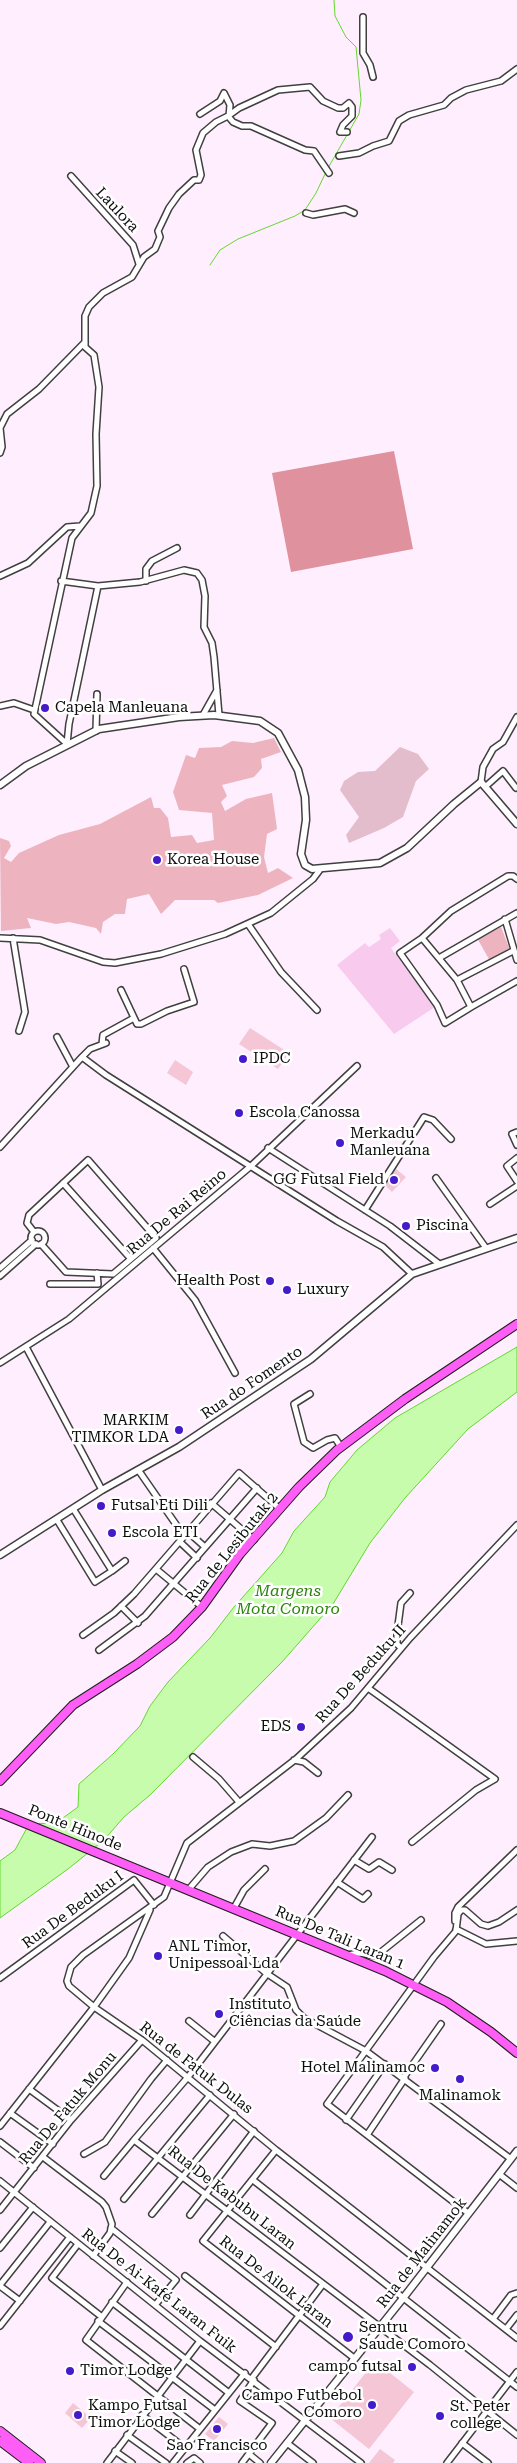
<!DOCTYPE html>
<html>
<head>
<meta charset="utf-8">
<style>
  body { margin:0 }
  canvas { display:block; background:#ffeefd }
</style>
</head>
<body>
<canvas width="517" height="2463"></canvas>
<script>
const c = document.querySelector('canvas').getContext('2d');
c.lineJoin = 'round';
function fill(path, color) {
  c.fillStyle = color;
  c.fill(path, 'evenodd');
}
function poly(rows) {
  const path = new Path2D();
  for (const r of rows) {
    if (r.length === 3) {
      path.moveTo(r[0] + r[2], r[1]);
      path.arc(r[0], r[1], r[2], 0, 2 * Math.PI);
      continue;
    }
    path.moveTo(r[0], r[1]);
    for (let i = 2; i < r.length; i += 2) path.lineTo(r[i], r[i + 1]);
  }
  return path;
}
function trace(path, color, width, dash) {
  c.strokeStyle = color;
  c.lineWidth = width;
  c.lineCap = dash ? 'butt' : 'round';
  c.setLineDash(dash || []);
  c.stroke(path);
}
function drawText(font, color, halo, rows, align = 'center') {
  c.font = font + ' "Roboto Serif",serif';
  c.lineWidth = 5;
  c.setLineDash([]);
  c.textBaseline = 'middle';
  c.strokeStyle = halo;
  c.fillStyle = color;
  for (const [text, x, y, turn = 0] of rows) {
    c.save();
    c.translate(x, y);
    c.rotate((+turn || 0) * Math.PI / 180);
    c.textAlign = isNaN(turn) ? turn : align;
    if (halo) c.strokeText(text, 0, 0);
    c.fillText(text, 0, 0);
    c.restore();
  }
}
fill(poly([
  [390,928,400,941,391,948,435,1007,394,1034,337,965,365,943,369,947,381,939,379,935]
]), '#f8cbee');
fill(poly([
  [274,738,281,752,261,759,262,768,254,777,222,785,227,796,221,802,225,811,246,799,272,793,277,829,267,834,264,857,268,873,278,868,293,878,258,895,218,903,214,900,175,900,161,914,149,894,127,899,125,914,115,914,103,922,101,934,96,928,69,922,56,924,27,918,31,928,1,931,0,838,9,841,11,846,4,858,11,862,19,853,59,835,100,824,151,797,154,808,160,808,168,818,171,837,192,835,197,843,214,840,212,813,179,810,173,792,186,755,195,758,199,748,221,747,232,741,253,743],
  [501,927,510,950,490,961,477,938]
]), '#edb4c0');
fill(poly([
  [394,451,413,549,291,572,272,473]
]), '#df929d');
fill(poly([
  [400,747,418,754,429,769,416,781,403,817,384,828,349,843,346,835,359,817,340,790,344,781,358,772,375,771]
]), '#e3bdcb');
fill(poly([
  [250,1028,289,1053,278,1069,239,1044],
  [175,1060,193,1072,186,1085,167,1073],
  [396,1169,406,1177,392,1192,383,1183],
  [375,2361,414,2392,369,2449,330,2418],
  [73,2403,91,2418,82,2428,65,2413],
  [219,2417,228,2424,214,2441,205,2434],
  [380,2449,395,2460,393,2463,369,2463]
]), '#f4c6d6');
const water = poly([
  [517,1347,517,1392,468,1429,405,1498,370,1543,333,1604,282,1662,150,1795,124,1817,104,1840,68,1869,0,1918,0,1861,15,1850,29,1824,56,1823,78,1807,79,1784,113,1754,140,1726,150,1706,168,1682,210,1638,234,1607,282,1553,294,1531,325,1497,330,1482,357,1450,395,1418,517,1347]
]);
fill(water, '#c7fcad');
trace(water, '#61d92e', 1);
trace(poly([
  [328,168,359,114,361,100,356,47,346,37,335,16,334,0],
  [210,265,220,250,238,239,295,216,305,210,316,193,326,172]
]), '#61d92e', 1);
const minor = poly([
  [363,17,363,53,370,65,373,77],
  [200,114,220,101,224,93,230,105,229,116],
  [228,116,239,108,278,90,310,87,323,101,338,108,343,108,349,103,352,107,352,116,343,125,340,132,347,132],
  [339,156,359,153,373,146,389,141,399,121,409,115,444,105,451,98,466,90,501,81,517,69],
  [71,176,133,245,139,264],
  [306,213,313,215,345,209,354,213],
  [0,453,2,447,0,428,7,414,39,389,85,342],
  [0,576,28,563,67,527,80,526],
  [61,581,98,586,140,582,184,570,197,573,202,580,205,596,204,627,212,643,214,657,219,715],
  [146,581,146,569,152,561,177,548],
  [0,706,14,703,34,710],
  [203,715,217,690],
  [96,731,97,694],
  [67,744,34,714,72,538,91,513,97,486,96,434,99,387,94,355,85,347,85,316,89,307,103,293,132,277,144,257,155,249,160,237,158,231,169,208,179,194,194,180,199,180,201,175,196,150,203,133,216,122,228,116,233,122,242,126,251,126,305,150,314,151,329,173],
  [67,744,69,724,98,586],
  [481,782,483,767,493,749,503,742,517,717],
  [485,787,503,771,516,788],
  [517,879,513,876,508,876,451,911,422,938,457,980,471,1007,517,981],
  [505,919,517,960],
  [248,924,281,972,317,1010],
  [0,938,40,940,103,962,115,963,161,954,225,934,271,913,313,879,319,871],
  [13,938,25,1012,19,1031],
  [422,938,400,953,437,1005,445,1023,471,1007],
  [439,958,517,913],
  [457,980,513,951],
  [121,990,137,1024,141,1024,167,1011,194,1002,184,969],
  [57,1037,73,1067],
  [102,1044,103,1035,134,1018],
  [82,1057,106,1075,337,1221,383,1247,412,1274],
  [517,1132,512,1134,517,1145],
  [0,1147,82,1057,90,1049,106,1043],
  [268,1148,390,1226,438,1263],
  [517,1158,507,1166,517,1181],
  [436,1178,486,1248],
  [63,1183,131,1259],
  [490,1204,517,1186],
  [365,1210,424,1117,433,1120,451,1139],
  [38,1238,7],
  [34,1232,27,1223,29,1215,88,1160,156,1238,113,1274,66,1272,41,1244],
  [153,1248,195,1300,235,1373],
  [0,1268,32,1240],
  [0,1276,36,1244],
  [50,1284,98,1284,97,1273],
  [26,1347,102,1490],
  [0,1363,69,1319,251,1166,357,1066],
  [310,1394,294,1404,304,1442,313,1448,327,1440,335,1438,341,1447],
  [139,1471,184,1536],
  [211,1503,254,1540],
  [57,1520,95,1582,112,1571,74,1510],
  [517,1525,410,1638,351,1708,296,1759,187,1843,164,1897,83,1955,71,1967,67,1981,69,1986,94,2007,142,2040,276,2150,517,2338],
  [188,1532,205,1547],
  [180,1542,197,1558],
  [156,1569,202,1607],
  [112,1571,125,1561],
  [121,1606,138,1623],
  [83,1635,114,1613,134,1594,239,1473,280,1509],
  [401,1648,397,1644,397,1633,401,1603,410,1593],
  [99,1650,145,1616,257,1488],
  [368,1688,495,1779,476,1790,412,1842],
  [193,1757,219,1779,239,1802],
  [294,1760,304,1762,318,1773],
  [372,1837,188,2077,134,2140,430,2365,517,2435],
  [354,1860,369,1869,379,1862,392,1870],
  [337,1882,363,1899,368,1894],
  [189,1889,208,1867,231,1852,252,1844,270,1846,294,1841,326,1818,348,1795],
  [234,1908,244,1890,265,1869],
  [455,1921,455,1913,458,1907,517,1850],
  [456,1929,486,1944,517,1941],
  [223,1936,266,1973,287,1987,296,2010,304,2018,366,2051,511,2159],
  [347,1955,359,1953,376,1956,421,1920],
  [0,1978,134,1880,154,1905],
  [189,2021,214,2041],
  [404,2077,441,2024],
  [29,2089,71,2120],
  [10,2113,53,2144],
  [346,2120,385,2064],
  [0,2126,94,2007,129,1958,150,1910],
  [367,2135,405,2078],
  [0,2142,34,2168],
  [276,2150,203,2241,354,2358],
  [84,2154,105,2142,151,2079,167,2060],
  [43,2157,102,2202,106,2207,112,2224,110,2233,93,2256],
  [499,2174,517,2188],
  [104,2176,134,2140],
  [253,2180,517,2387],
  [0,2181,200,2341,361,2463],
  [124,2199,210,2095],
  [0,2210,71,2120,142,2040],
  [468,2213,327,2104,434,1957,456,1931,458,1914,461,1910,465,1910,481,1924,488,1926,499,1922,517,1910],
  [152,2214,234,2114],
  [190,2215,254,2131],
  [111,2228,176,2280,156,2304],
  [78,2244,52,2278,102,2317],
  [0,2248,33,2207],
  [185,2276,276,2347],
  [127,2282,86,2340,200,2429],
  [0,2285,50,2222],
  [0,2286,20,2301],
  [112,2302,229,2393],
  [493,2319,511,2295,517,2293],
  [98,2321,215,2410],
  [0,2326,70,2237],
  [506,2329,517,2315],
  [252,2378,323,2284],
  [142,2415,185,2448],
  [127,2435,166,2463],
  [287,2443,313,2463],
  [462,2443,488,2463],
  [115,2451,132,2463],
  [249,2454,260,2463],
  [107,2463,200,2341],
  [173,2463,245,2373],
  [187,2463,194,2458,200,2463],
  [242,2463,272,2423,240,2401,254,2380],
  [447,2463,517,2372]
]);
const tertiary = poly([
  [0,785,26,766,99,729,179,717,214,715,260,721,278,733,298,770,305,797,306,820,301,854,305,865,312,869,380,863,407,848,454,804,481,782,517,824],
  [0,1555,102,1490,179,1447,311,1359,412,1274,517,1238],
  [271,2463,404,2297,517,2151]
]);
const primary = poly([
  [0,1781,73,1705,137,1664,173,1637,202,1607,240,1554,299,1487,337,1450,405,1399,517,1324],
  [0,1813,385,1971,447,2002,491,2032,517,2053],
  [0,2431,41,2463],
  [0,2441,29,2463]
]);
trace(minor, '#404040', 8);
trace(tertiary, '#404040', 9);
trace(primary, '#1e1e1e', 10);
trace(minor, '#fff', 5);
trace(tertiary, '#fff', 6);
trace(primary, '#ff5ef6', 8);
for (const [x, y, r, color] of [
  [45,708,5,"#4619ca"],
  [157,860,5,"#4619ca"],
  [243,1059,5,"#4619ca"],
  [239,1113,5,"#4619ca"],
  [340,1143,5,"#4619ca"],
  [394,1180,5,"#4619ca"],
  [406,1226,5,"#4619ca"],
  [270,1281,5,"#4619ca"],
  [287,1290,5,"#4619ca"],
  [179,1430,5,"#4619ca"],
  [101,1506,5,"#4619ca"],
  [112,1533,5,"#4619ca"],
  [301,1727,5,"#4619ca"],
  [158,1956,5,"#4619ca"],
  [219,2014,5,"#4619ca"],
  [435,2068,5,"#4619ca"],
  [460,2079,5,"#4619ca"],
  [348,2337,6,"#4619ca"],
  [412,2367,5,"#4619ca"],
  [70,2371,5,"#4619ca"],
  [372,2405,5,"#4619ca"],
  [78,2415,5,"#4619ca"],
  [440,2416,5,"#4619ca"],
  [217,2429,5,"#4619ca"]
]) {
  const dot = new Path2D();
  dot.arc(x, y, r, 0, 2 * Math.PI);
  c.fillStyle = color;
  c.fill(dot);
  trace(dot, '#fff', 2);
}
drawText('15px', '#0d0d0d', '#fff', [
  ["Laulora",117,210,47],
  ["Rua De Rai Reino",177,1212,-40],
  ["Rua do Fomento",252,1383,-34],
  ["Rua de Lesibutak 2",232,1548,-51],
  ["Rua De Beduku II",361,1674,-48],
  ["Ponte Hinode",75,1828,22],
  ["Rua De Beduku I",73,1910,-36],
  ["Rua De Tali Laran 1",340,1938,23],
  ["Rua de Fatuk Dulas",196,2068,38],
  ["Rua De Fatuk Monu",68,2108,-50],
  ["Rua De Kabubu Laran",232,2198,38],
  ["Rua de Malinamok",422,2253,-52],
  ["Rua De Ailok Laran",276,2282,38],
  ["Rua De Ai-Kafé Laran Fuik",159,2291,38]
]);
drawText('15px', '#0d0d0d', '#fff', [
  ["Capela Manleuana",55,708],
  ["Korea House",167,860],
  ["IPDC",253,1059],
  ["Escola Canossa",249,1113],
  ["Merkadu",350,1134],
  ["Manleuana",350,1151],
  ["GG Futsal Field",384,1180,"right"],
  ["Piscina",416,1226],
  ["Health Post",260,1281,"right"],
  ["Luxury",297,1290],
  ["MARKIM",169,1421,"right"],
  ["TIMKOR LDA",169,1438,"right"],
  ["Futsal Eti Dili",111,1506],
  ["Escola ETI",122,1533],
  ["EDS",291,1727,"right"],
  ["ANL Timor,",168,1947],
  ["Unipessoal Lda",168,1964],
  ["Instituto",229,2005],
  ["Ciências da Saúde",229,2022],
  ["Hotel Malinamoc",425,2068,"right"],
  ["Malinamok",460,2096,"center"],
  ["Sentru",359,2328],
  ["Saude Comoro",359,2345],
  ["campo futsal",402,2367,"right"],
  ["Timor Lodge",80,2371],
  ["Campo Futbebol",362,2396,"right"],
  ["Comoro",362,2413,"right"],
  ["Kampo Futsal",88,2406],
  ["Timor Lodge",88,2423],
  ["St. Peter",450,2407],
  ["college",450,2424],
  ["Sao Francisco",217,2446,"center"]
], 'left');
drawText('italic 16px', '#2c840c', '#fff', [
  ["Margens",288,1591],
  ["Mota Comoro",288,1609]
]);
</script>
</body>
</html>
